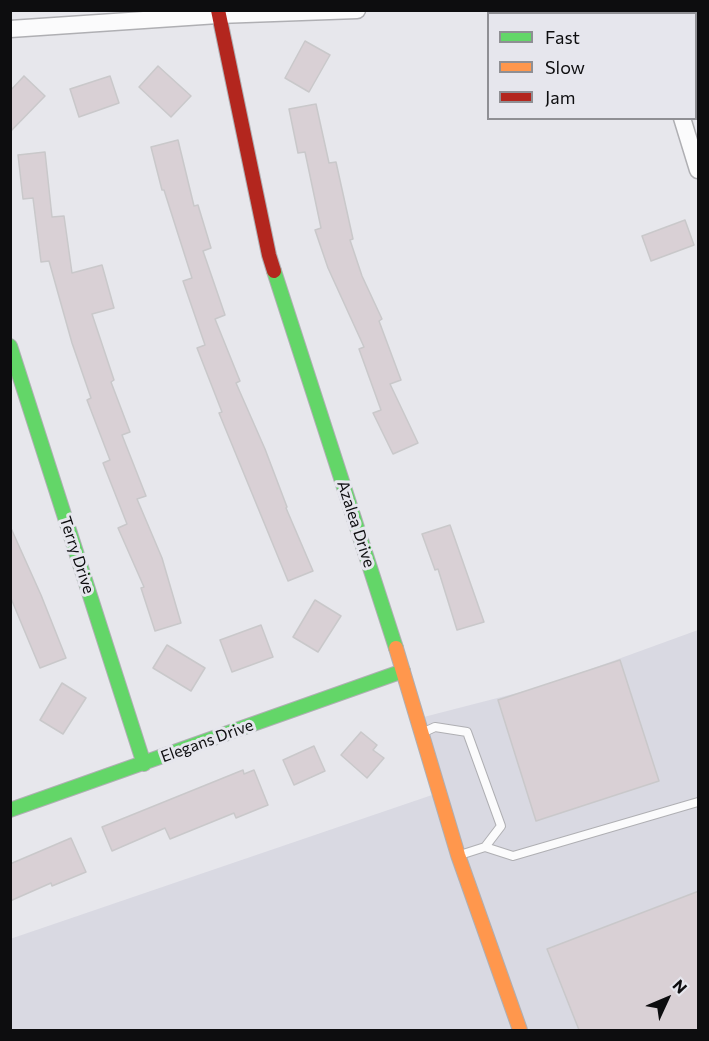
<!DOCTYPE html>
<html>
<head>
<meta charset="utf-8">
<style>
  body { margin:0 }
  #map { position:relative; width:709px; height:1041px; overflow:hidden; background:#e7e7ec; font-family:Commissioner,sans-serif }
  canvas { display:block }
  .frame { position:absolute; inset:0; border:12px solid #0d0d0f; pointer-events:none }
  .legend { position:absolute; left:487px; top:12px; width:210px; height:108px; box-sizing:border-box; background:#e6e6ed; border:2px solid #8f8f94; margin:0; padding:8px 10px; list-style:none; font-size:18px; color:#0d0d0f }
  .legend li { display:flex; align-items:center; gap:12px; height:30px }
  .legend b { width:30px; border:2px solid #8f8f94 }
  .north { position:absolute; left:637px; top:969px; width:60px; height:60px; -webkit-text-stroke:4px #e6e6ed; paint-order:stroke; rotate:46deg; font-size:16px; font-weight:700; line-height:24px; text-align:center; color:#0d0d0f }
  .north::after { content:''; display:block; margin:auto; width:21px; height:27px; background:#0d0d0f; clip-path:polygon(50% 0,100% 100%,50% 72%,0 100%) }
</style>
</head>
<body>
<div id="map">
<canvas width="709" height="1041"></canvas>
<div class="frame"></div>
<ul class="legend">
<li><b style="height:8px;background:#63d668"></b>Fast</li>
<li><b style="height:8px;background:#ff974d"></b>Slow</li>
<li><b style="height:8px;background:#b3261e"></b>Jam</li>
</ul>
<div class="north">N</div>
</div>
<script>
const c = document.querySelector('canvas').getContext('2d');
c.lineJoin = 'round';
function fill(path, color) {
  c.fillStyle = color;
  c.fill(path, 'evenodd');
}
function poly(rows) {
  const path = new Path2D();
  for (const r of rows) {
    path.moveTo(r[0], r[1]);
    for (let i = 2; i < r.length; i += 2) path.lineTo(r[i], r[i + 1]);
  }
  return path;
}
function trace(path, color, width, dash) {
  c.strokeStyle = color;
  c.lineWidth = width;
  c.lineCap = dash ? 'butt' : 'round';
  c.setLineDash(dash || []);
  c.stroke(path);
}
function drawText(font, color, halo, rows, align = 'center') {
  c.font = font + ' Commissioner,sans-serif';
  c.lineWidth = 6;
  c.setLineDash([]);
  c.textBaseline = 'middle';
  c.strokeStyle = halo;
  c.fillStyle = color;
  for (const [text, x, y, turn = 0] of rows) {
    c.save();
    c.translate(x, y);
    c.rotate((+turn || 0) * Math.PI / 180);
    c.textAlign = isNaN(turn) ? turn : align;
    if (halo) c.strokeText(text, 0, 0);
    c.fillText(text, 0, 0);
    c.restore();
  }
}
fill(poly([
  [698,630,698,1030,11,1030,10,939,435,794,416,719,544,686]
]), '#d9d9e2');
const building = poly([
  [305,41,330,55,309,92,285,78,305,41],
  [158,66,191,96,171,117,139,87,158,66],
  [24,76,45,96,10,132,10,91,24,76],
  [110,76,119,103,79,117,70,89,110,76],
  [316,104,329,163,336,162,353,239,350,240,362,276,382,319,379,321,401,380,390,384,418,443,393,454,373,413,381,410,359,349,364,347,328,268,315,230,321,228,305,152,298,153,289,109,316,104],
  [178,140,194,206,198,205,211,248,203,251,225,315,215,319,240,381,236,383,265,449,287,507,286,508,313,571,288,581,219,413,222,412,197,348,205,345,183,281,192,278,164,190,162,190,151,147,178,140],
  [45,152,52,217,64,216,72,273,102,265,114,308,92,314,114,380,111,382,130,432,122,435,146,496,137,499,162,558,181,623,155,631,141,588,144,587,118,528,127,524,103,463,110,460,87,400,91,398,72,343,49,261,41,262,33,198,23,199,18,155,45,152],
  [685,220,694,245,651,261,642,236,685,220],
  [450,525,484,622,457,630,438,569,435,570,422,534,450,525],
  [10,526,41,595,66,658,40,668,10,596,10,526],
  [315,600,341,616,318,652,293,637,315,600],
  [261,625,273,657,232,672,220,640,261,625],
  [167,645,205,668,191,691,153,668,167,645],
  [620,660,659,781,536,821,498,700,620,660],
  [62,683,86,698,63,734,40,720,62,683],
  [361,732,377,745,373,750,384,758,367,778,341,755,361,732],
  [314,746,325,771,294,785,283,760,314,746],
  [243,770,244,774,254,770,268,805,236,818,234,813,170,839,165,828,112,851,102,827,243,770],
  [71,838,86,872,52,886,51,883,10,901,10,864,71,838],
  [699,891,699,1030,579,1030,547,949,699,891]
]);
fill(building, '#d9d0d5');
trace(building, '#c9c8ca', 1.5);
const lane = poly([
  [422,733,435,727,467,732,501,826,485,847],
  [460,855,485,847,513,856,698,802]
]);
const street = poly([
  [647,10,648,14],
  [10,29,218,15,357,10],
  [682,118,698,170]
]);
const fast = poly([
  [274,271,396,648],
  [10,346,144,764],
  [10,810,403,671]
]);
const slow = poly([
  [396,648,458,855,520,1030]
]);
const jam = poly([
  [218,10,269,255,274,271]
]);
trace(lane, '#afafb3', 10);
trace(street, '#afafb3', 19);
trace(fast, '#afafb3', 16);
trace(slow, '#afafb3', 16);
trace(jam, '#afafb3', 16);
trace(lane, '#fbfbfc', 8);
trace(street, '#fbfbfc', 16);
trace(fast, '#63d668', 14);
trace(slow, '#ff974d', 14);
trace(jam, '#b3261e', 14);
drawText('16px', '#0d0d0f', '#e6e6ed', [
  ["Azalea Drive",356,524,72],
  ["Terry Drive",77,555,72],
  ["Elegans Drive",207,741,-20]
]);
</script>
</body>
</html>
